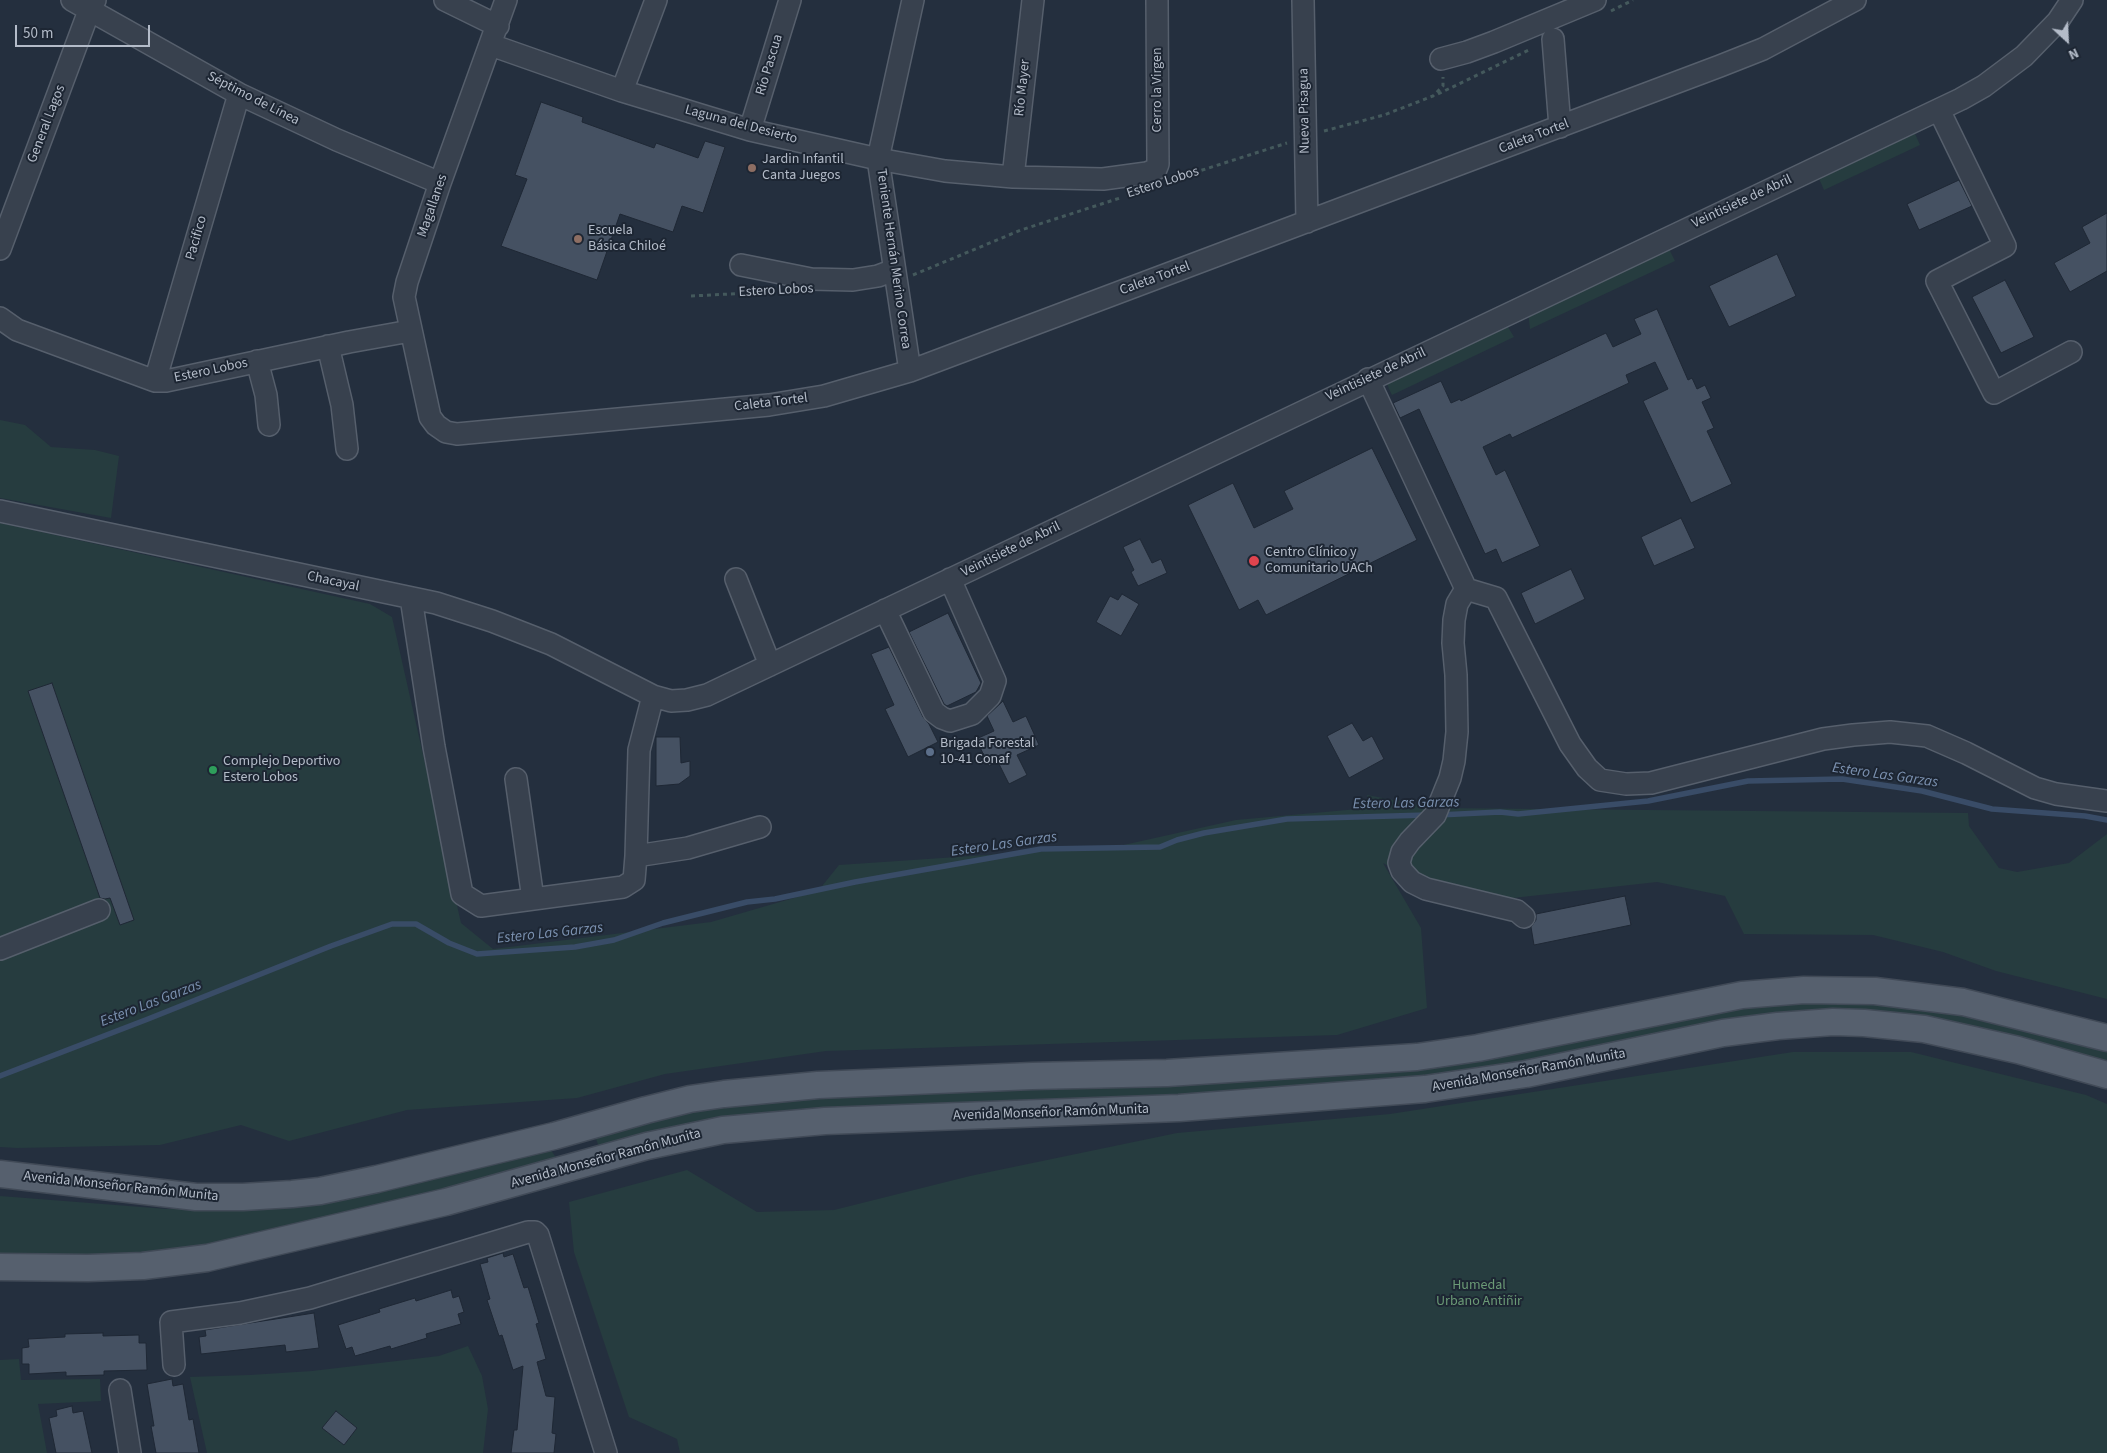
<!DOCTYPE html>
<html>
<head>
<meta charset="utf-8">
<style>
  body { margin:0 }
  #map { position:relative; width:2107px; height:1453px; overflow:hidden; background:#242f3e; font-family:"Source Sans 3",sans-serif }
  canvas { display:block }
  .north { position:absolute; left:2042px; top:15px; width:50px; height:50px; -webkit-text-stroke:4px #1d2633; paint-order:stroke; rotate:155deg; font-size:14px; font-weight:700; line-height:20px; text-align:center; color:#b4bcc9 }
  .north::after { content:''; display:block; margin:auto; width:18px; height:22px; background:#b4bcc9; clip-path:polygon(50% 0,100% 100%,50% 72%,0 100%) }
  .scale { position:absolute; left:15px; top:25px; width:135px; height:22px; box-sizing:border-box; border:2px solid #b4bcc9; border-top:0; padding-left:6px; font-size:15px; line-height:18px; white-space:nowrap; color:#b4bcc9; -webkit-text-stroke:4px #1d2633; paint-order:stroke }
</style>
</head>
<body>
<div id="map">
<canvas width="2107" height="1453"></canvas>
<div class="north">N</div>
<div class="scale">50 m</div>
</div>
<script>
const c = document.querySelector('canvas').getContext('2d');
c.lineJoin = 'round';
function fill(path, color) {
  c.fillStyle = color;
  c.fill(path, 'evenodd');
}
function poly(rows) {
  const path = new Path2D();
  for (const r of rows) {
    path.moveTo(r[0], r[1]);
    for (let i = 2; i < r.length; i += 2) path.lineTo(r[i], r[i + 1]);
  }
  return path;
}
function trace(path, color, width, dash) {
  c.strokeStyle = color;
  c.lineWidth = width;
  c.lineCap = dash ? 'butt' : 'round';
  c.setLineDash(dash || []);
  c.stroke(path);
}
function drawText(font, color, halo, rows, align = 'center') {
  c.font = font + ' "Source Sans 3",sans-serif';
  c.lineWidth = 4;
  c.setLineDash([]);
  c.textBaseline = 'middle';
  c.strokeStyle = halo;
  c.fillStyle = color;
  for (const [text, x, y, turn = 0] of rows) {
    c.save();
    c.translate(x, y);
    c.rotate((+turn || 0) * Math.PI / 180);
    c.textAlign = isNaN(turn) ? turn : align;
    if (halo) c.strokeText(text, 0, 0);
    c.fillText(text, 0, 0);
    c.restore();
  }
}
fill(poly([
  [1913,129,1920,145,1824,190,1817,174],
  [1667,245,1675,261,1530,329,1528,311],
  [1502,325,1508,327,1514,337,1392,395,1389,389,1387,383],
  [0,420,25,425,51,447,95,450,119,456,111,518,0,498],
  [0,523,370,604,392,617,461,923,493,949,711,922,818,891,839,865,1119,846,1236,820,1369,808,1367,795,1436,808,1968,813,1969,826,1999,868,2017,872,2069,863,2107,834,2107,999,1996,971,1943,952,1873,935,1744,934,1725,896,1657,882,1459,904,1383,863,1421,928,1427,1008,1337,1035,826,1051,665,1074,577,1098,407,1110,289,1141,241,1125,160,1145,17,1148,0,1147],
  [1794,1000,1931,1007,2107,1048,2107,1064,1916,1019,1495,1070,599,1147,596,1139,596,1135,675,1114,757,1100,1139,1084],
  [1793,1052,1911,1052,2086,1095,2107,1104,2107,1453,680,1453,677,1439,629,1417,574,1252,569,1202,687,1170,757,1212,834,1210,970,1176,1177,1133,1390,1114],
  [550,1149,555,1156,553,1162,188,1252,0,1259,0,1196,167,1209,213,1209],
  [468,1346,482,1376,488,1409,483,1453,207,1453,190,1377,250,1375,312,1371,439,1356],
  [19,1359,21,1380,100,1379,101,1401,38,1404,47,1453,0,1453,0,1360]
]), '#263c3f');
trace(poly([
  [1439,815,1500,812,1518,814,1648,801,1748,781,1842,779,1922,791,1992,809,2085,816,2107,820],
  [0,1076,148,1019,331,946,392,924,416,924,449,943,477,954,575,947,614,940,663,923,747,902,775,899,855,882,1041,849,1160,847,1177,840,1204,833,1287,819,1427,815]
]), '#394c67', 5.5);
const building = poly([
  [541,102,583,117,582,122,654,148,656,143,698,158,705,141,725,147,703,213,682,206,673,232,620,214,597,280,501,246,527,179,515,175,541,102],
  [1959,180,1972,206,1919,230,1907,204,1959,180],
  [2107,213,2107,271,2070,292,2054,263,2090,243,2082,227,2107,213],
  [1777,254,1796,296,1729,327,1709,286,1777,254],
  [2005,280,2034,337,2001,353,1972,297,2005,280],
  [1657,309,1688,380,1692,378,1697,389,1705,385,1711,398,1702,402,1714,428,1707,431,1732,484,1691,503,1643,401,1668,389,1655,362,1626,375,1629,383,1512,438,1510,434,1483,447,1496,475,1505,470,1540,546,1502,563,1496,549,1485,554,1419,409,1400,418,1393,403,1441,381,1451,403,1460,399,1461,401,1606,333,1613,347,1641,334,1634,319,1657,309],
  [1372,448,1417,540,1266,615,1258,600,1239,610,1188,505,1233,483,1254,528,1293,509,1284,491,1372,448],
  [1681,518,1695,548,1654,566,1641,537,1681,518],
  [1140,539,1152,563,1161,559,1167,573,1138,586,1131,572,1134,570,1123,547,1140,539],
  [1571,569,1585,599,1535,624,1521,593,1571,569],
  [1122,594,1139,604,1121,636,1096,622,1110,596,1118,600,1122,594],
  [948,613,981,683,976,692,947,706,944,704,909,632,948,613],
  [889,647,923,717,929,724,938,742,908,757,885,709,894,705,871,654,889,647],
  [52,683,134,920,120,925,110,898,105,899,100,898,28,691,52,683],
  [1003,701,1013,722,1026,716,1039,745,1017,755,1027,775,1009,784,998,762,989,766,976,739,994,731,987,716,1003,701],
  [1352,723,1363,741,1372,736,1384,759,1349,778,1327,736,1352,723],
  [656,737,680,737,681,763,690,761,690,776,679,784,656,786,656,737],
  [1625,896,1631,925,1534,945,1531,927,1536,920,1536,914,1625,896],
  [503,1253,504,1257,513,1254,524,1288,528,1287,539,1323,536,1324,546,1359,537,1362,546,1396,555,1397,552,1433,556,1434,554,1453,511,1453,514,1430,517,1430,523,1366,513,1370,502,1335,499,1336,487,1300,490,1299,480,1264,488,1262,487,1258,503,1253],
  [451,1290,453,1298,459,1296,464,1312,458,1314,461,1324,426,1334,427,1338,391,1349,390,1346,355,1356,352,1347,346,1349,338,1325,380,1312,379,1309,415,1298,416,1301,451,1290],
  [314,1313,319,1348,286,1352,285,1345,201,1354,199,1337,206,1336,205,1330,314,1313],
  [103,1333,103,1336,139,1335,139,1343,146,1343,147,1370,104,1371,104,1375,66,1376,66,1372,29,1374,29,1364,22,1364,22,1348,29,1347,28,1339,65,1337,65,1334,103,1333],
  [172,1379,173,1386,183,1384,189,1420,193,1419,199,1453,156,1453,151,1426,154,1426,147,1384,172,1379],
  [72,1406,73,1413,83,1411,92,1453,56,1453,49,1418,57,1416,56,1410,72,1406],
  [336,1411,357,1428,344,1445,322,1428,336,1411]
]);
fill(building, '#455162');
trace(building, '#1f2835', 1);
const minor = poly([
  [72,0,239,94,337,140,440,183],
  [445,0,498,26],
  [506,0,440,183,407,282,404,297,430,417,436,425,446,432,457,434,769,405,824,396,910,371,1720,66,1763,49,1855,0],
  [1303,0,1307,222],
  [1553,39,1560,127],
  [491,45,622,91,750,130,878,159,945,171,1013,177,1103,179,1147,173,1156,169,1158,164,1157,0],
  [1441,59,1467,52,1494,42,1595,0],
  [622,91,656,0],
  [1939,110,2005,246,1937,281,1994,393,2071,352],
  [750,130,790,0],
  [1013,177,1033,0],
  [0,249,89,11,95,0],
  [741,265,811,279,853,280,878,276,894,270],
  [0,318,17,330,155,381,166,381,349,342,410,331],
  [328,346,342,405,347,449],
  [257,361,266,395,269,425],
  [910,371,878,159,913,0],
  [1368,379,1466,589,1496,598,1570,744,1587,768,1600,780,1626,784,1651,783,1823,739,1853,735,1890,732,1927,736,1966,753,2035,788,2056,794,2107,801],
  [155,381,239,94],
  [0,511,436,603,492,621,551,644,653,696,671,701,687,700,707,695,770,665,1961,99,1984,86,2024,56,2058,21,2072,0],
  [736,579,770,665],
  [1466,589,1457,604,1454,620,1453,643,1456,675,1457,732,1454,761,1450,778,1435,815,1410,841,1402,852,1399,863,1402,871,1412,882,1426,889,1517,911,1524,917],
  [411,598,434,747,462,894,481,906,623,887,634,880,636,856,688,848,760,827],
  [885,610,934,712,942,718,950,721,972,714,990,696,995,681,950,579],
  [516,779,533,899],
  [636,856,639,750,653,696],
  [0,949,99,910],
  [174,1365,171,1322,240,1313,310,1298,528,1232,535,1232,538,1235,606,1453],
  [120,1390,130,1453]
]);
const major = poly([
  [0,1174,196,1197,243,1197,292,1194,320,1191,377,1179,554,1136,646,1110,690,1099,724,1094,818,1085,1032,1076,1167,1073,1417,1057,1478,1048,1742,995,1804,990,1875,991,1963,1002,2107,1038],
  [0,1267,88,1268,143,1266,207,1258,446,1202,647,1146,723,1130,825,1121,1179,1108,1425,1089,1526,1074,1723,1033,1778,1026,1833,1022,1864,1023,1924,1029,2018,1050,2107,1075]
]);
trace(minor, '#565f6c', 24);
trace(major, '#414a57', 29);
trace(poly([
  [1611,11,1633,0],
  [1438,94,1531,49],
  [1324,131,1384,115,1433,96,1443,86,1443,77],
  [1171,180,1287,143],
  [913,275,1021,230,1120,198],
  [691,296,768,292]
]), '#44595c', 3, [4, 4]);
trace(minor, '#38414e', 21);
trace(major, '#56606e', 26);
for (const [x, y, r, color] of [
  [752,168,5,"#8d6e63"],
  [578,239,5,"#8d6e63"],
  [1254,561,6,"#e0444e"],
  [930,752,5,"#5c6f8a"],
  [213,770,5,"#2e9e5b"]
]) {
  const dot = new Path2D();
  dot.arc(x, y, r, 0, 2 * Math.PI);
  c.fillStyle = color;
  c.fill(dot);
  trace(dot, '#1d2633', 2);
}
drawText('14px', '#b4bcc9', '#1d2633', [
  ["Río Pascua",770,65,-73],
  ["Río Mayer",1023,88,-84],
  ["Cerro la Virgen",1158,90,-90],
  ["Séptimo de Línea",253,99,27],
  ["Nueva Pisagua",1305,111,-91],
  ["General Lagos",47,124,-69],
  ["Laguna del Desierto",741,125,15],
  ["Caleta Tortel",1534,137,-21],
  ["Estero Lobos",1163,183,-18],
  ["Veintisiete de Abril",1742,202,-25],
  ["Magallanes",433,206,-71],
  ["Pacifico",197,238,-74],
  ["Teniente Hernán Merino Correa",893,259,82],
  ["Caleta Tortel",1155,279,-20],
  ["Estero Lobos",776,291,-3],
  ["Estero Lobos",211,371,-12],
  ["Veintisiete de Abril",1376,375,-25],
  ["Caleta Tortel",771,403,-7],
  ["Veintisiete de Abril",1011,550,-26],
  ["Chacayal",333,582,12],
  ["Avenida Monseñor Ramón Munita",1529,1071,-10],
  ["Avenida Monseñor Ramón Munita",1051,1113,-2],
  ["Avenida Monseñor Ramón Munita",606,1159,-15],
  ["Avenida Monseñor Ramón Munita",121,1187,6]
]);
drawText('14px', '#b4bcc9', '#1d2633', [
  ["Jardin Infantil",762,160],
  ["Canta Juegos",762,176],
  ["Escuela",588,231],
  ["Básica Chiloé",588,247],
  ["Centro Clínico y",1265,553],
  ["Comunitario UACh",1265,569],
  ["Brigada Forestal",940,744],
  ["10-41 Conaf",940,760],
  ["Complejo Deportivo",223,762],
  ["Estero Lobos",223,778]
], 'left');
drawText('14px', '#6b9a76', '#1d2633', [
  ["Humedal",1479,1286],
  ["Urbano Antiñir",1479,1302]
]);
drawText('italic 15px', '#7c92b1', '#1d2633', [
  ["Estero Las Garzas",1885,776,8],
  ["Estero Las Garzas",1406,804,-1],
  ["Estero Las Garzas",1004,845,-8],
  ["Estero Las Garzas",550,934,-6],
  ["Estero Las Garzas",151,1004,-21]
]);
</script>
</body>
</html>
